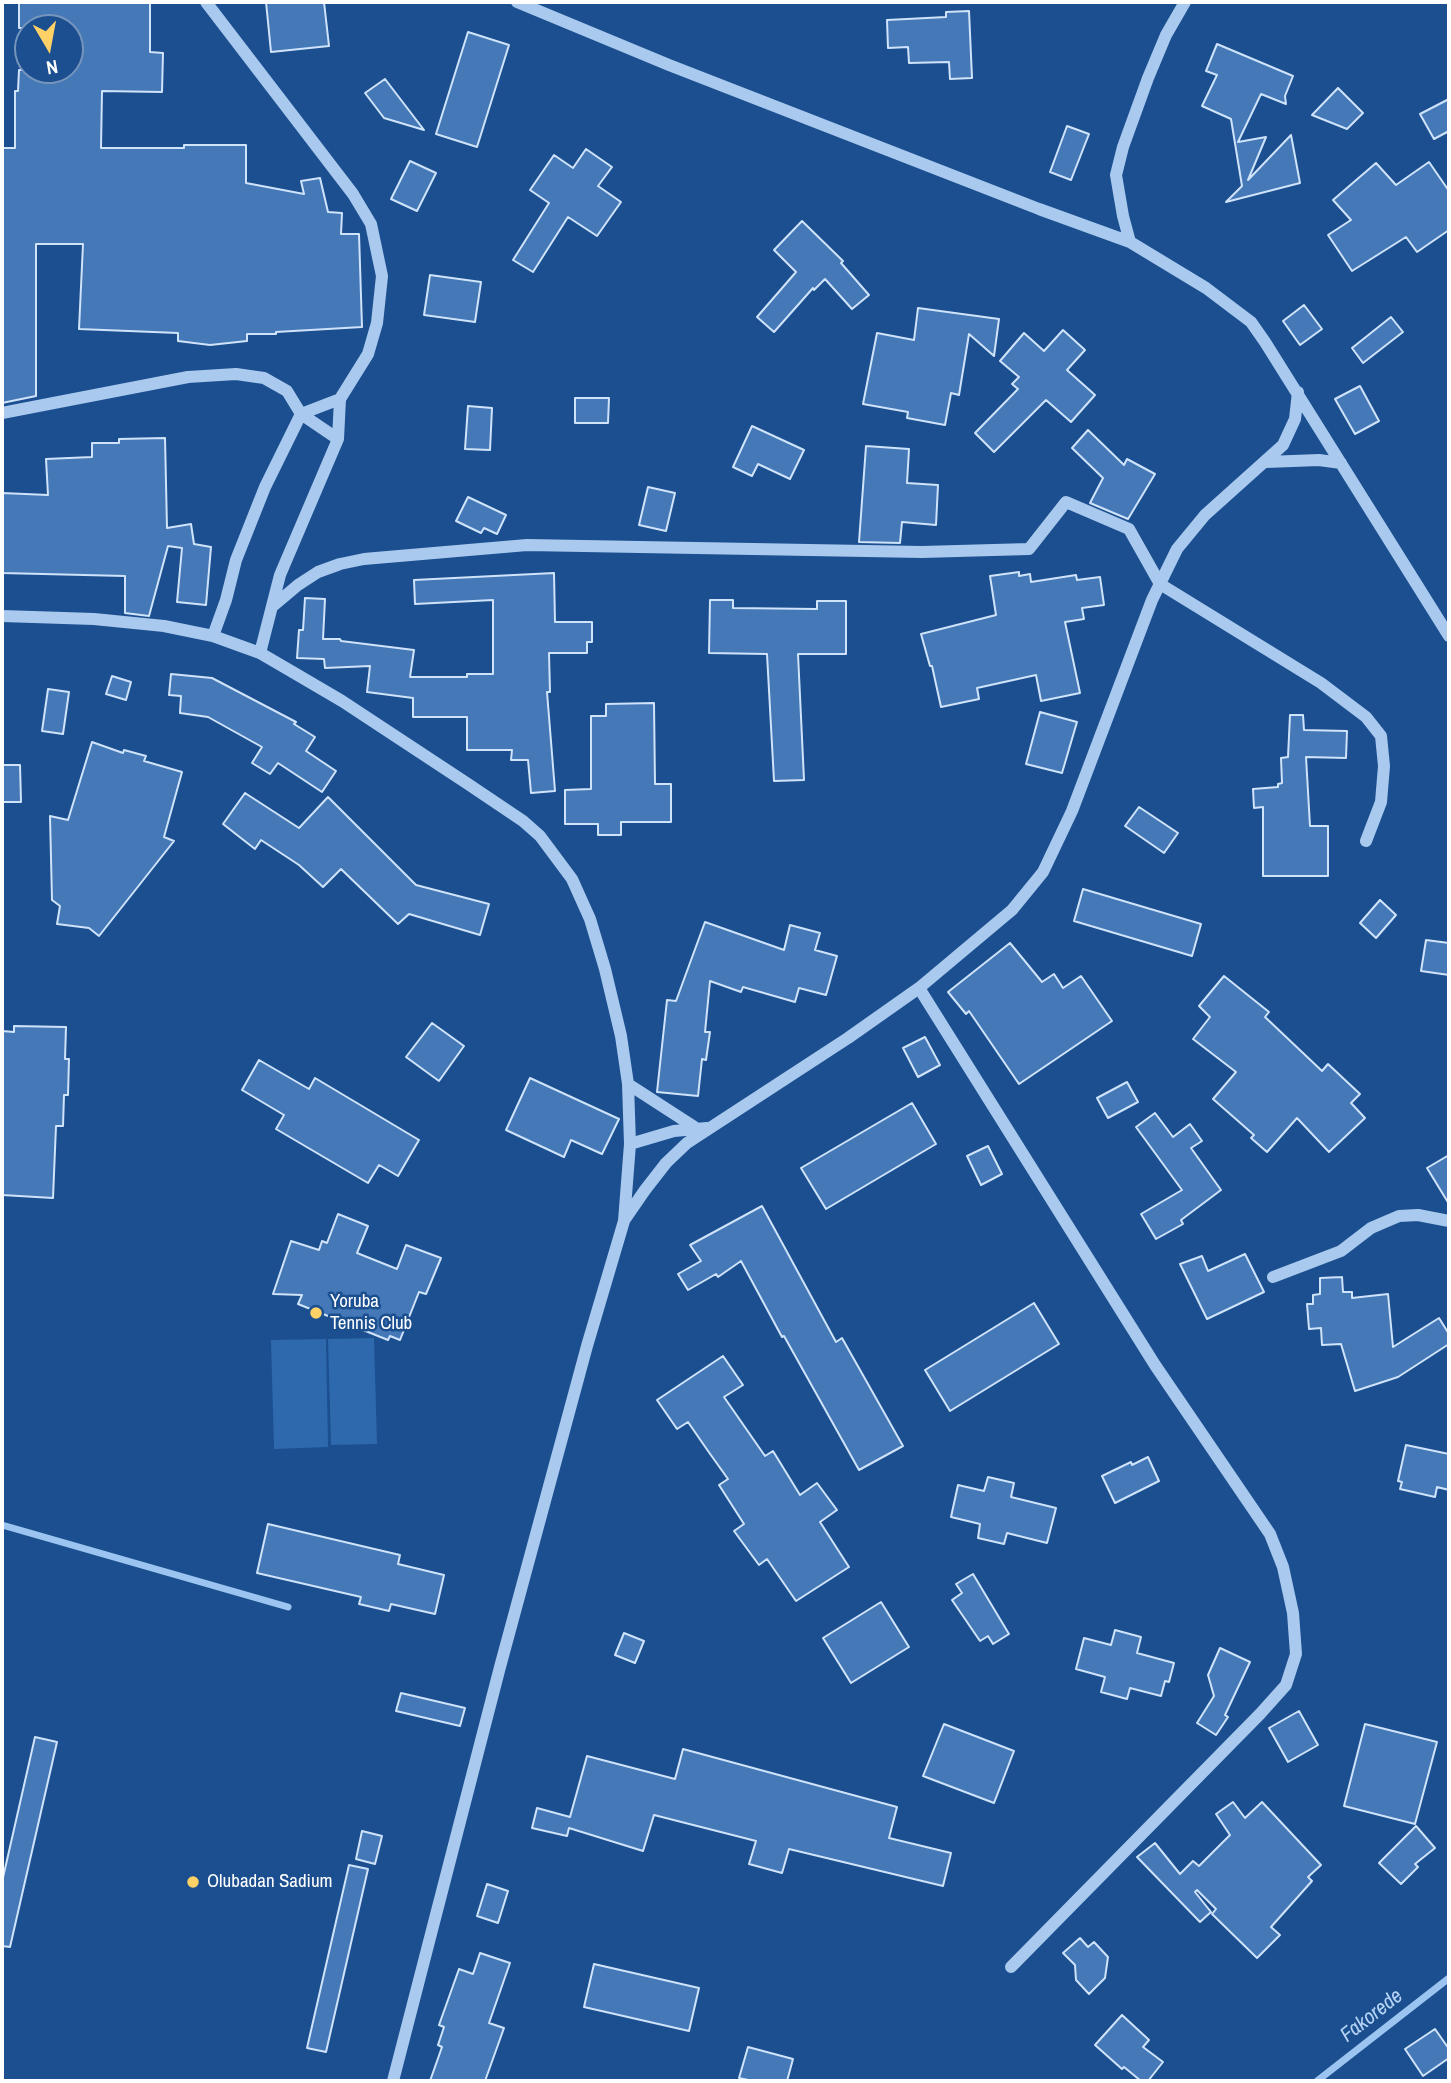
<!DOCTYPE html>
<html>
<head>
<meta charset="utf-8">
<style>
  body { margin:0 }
  #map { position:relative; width:1451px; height:2083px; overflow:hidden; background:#1b4f8f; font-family:"Archivo Narrow",sans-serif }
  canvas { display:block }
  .frame { position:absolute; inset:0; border:4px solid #fff; pointer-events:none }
  .north { position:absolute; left:14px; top:14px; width:70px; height:70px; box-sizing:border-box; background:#1b4f8f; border:2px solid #7695bc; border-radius:50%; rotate:170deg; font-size:19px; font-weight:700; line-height:28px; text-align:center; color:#fff }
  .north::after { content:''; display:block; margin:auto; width:24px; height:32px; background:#ffd166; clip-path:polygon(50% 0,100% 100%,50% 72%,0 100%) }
</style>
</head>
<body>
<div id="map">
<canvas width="1451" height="2083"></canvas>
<div class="frame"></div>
<div class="north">N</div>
</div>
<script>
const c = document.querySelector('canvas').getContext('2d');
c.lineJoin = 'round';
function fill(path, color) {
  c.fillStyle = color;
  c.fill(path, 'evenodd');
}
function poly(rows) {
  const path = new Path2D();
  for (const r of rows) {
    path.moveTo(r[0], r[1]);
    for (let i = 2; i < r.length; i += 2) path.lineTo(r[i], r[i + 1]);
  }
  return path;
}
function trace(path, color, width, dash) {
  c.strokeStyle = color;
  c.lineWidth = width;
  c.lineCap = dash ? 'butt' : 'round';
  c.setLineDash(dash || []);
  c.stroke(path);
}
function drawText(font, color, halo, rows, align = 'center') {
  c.font = font + ' "Archivo Narrow",sans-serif';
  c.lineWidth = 5;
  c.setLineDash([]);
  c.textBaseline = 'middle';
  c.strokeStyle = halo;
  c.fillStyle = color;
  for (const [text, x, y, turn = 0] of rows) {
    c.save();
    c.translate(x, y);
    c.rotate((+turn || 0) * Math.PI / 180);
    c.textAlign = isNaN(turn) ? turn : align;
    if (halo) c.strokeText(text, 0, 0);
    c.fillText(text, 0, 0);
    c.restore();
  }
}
fill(poly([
  [374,1338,377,1444,331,1445,328,1339],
  [326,1339,328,1447,274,1449,271,1340]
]), '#2e69ad');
trace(poly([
  [2,1525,288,1607],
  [1317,2081,1449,1978]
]), '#9cc4f0', 7);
const building = poly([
  [19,2,150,2,150,52,163,53,162,92,102,91,101,148,184,148,184,145,246,145,246,183,304,194,301,181,320,178,328,212,342,213,341,234,359,234,362,327,276,332,276,334,247,334,247,341,210,345,178,341,178,333,79,329,83,244,36,244,36,396,2,403,2,148,15,148,15,91,18,91,19,70,70,70,70,28,19,28,19,2],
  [266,2,324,2,329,46,271,52,266,2],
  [969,11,972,78,950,79,949,62,909,63,908,47,888,48,887,20,946,17,946,12,969,11],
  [468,32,509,45,477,147,436,134,468,32],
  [1217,44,1293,76,1285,96,1286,104,1261,94,1238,142,1266,137,1248,180,1291,135,1300,183,1226,202,1242,186,1231,119,1202,106,1217,75,1206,71,1217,44],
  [385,79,424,130,384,118,365,93,385,79],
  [1338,88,1363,113,1347,129,1312,115,1338,88],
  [1449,99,1449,131,1434,139,1420,114,1449,99],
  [1067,126,1089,134,1071,180,1050,172,1067,126],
  [586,149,612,167,598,186,621,202,597,236,568,217,533,272,513,260,549,203,530,190,554,155,573,168,586,149],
  [410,161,436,173,417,211,391,199,410,161],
  [1429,162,1449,191,1449,230,1417,252,1406,237,1352,271,1328,235,1351,220,1333,200,1376,163,1396,185,1429,162],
  [802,221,843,261,841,263,869,295,852,309,825,279,814,290,813,288,774,332,757,317,796,272,774,250,802,221],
  [430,275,481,282,475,322,424,315,430,275],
  [1304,305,1322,329,1300,345,1283,321,1304,305],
  [918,308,999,319,994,356,969,334,959,395,951,393,945,425,907,418,908,412,863,404,877,333,914,340,918,308],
  [1391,317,1403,332,1363,363,1352,348,1391,317],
  [1063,330,1085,350,1067,370,1095,395,1071,422,1046,400,994,452,975,433,1018,389,1012,384,1019,377,1000,361,1024,333,1044,351,1063,330],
  [1360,386,1379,421,1355,434,1335,399,1360,386],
  [575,398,609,398,608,423,575,423,575,398],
  [468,406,492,408,490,450,465,449,468,406],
  [752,426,804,450,790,479,758,464,752,476,733,467,752,426],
  [1088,430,1124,465,1127,459,1155,474,1128,519,1090,503,1103,478,1072,448,1088,430],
  [165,438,167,528,191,524,194,544,211,547,206,605,177,602,182,548,168,546,149,616,125,613,125,576,2,573,2,493,48,495,46,459,92,457,92,443,119,443,119,439,165,438],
  [866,446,909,449,907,483,938,485,936,525,902,522,900,543,859,542,866,446],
  [648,487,675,493,666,531,639,525,648,487],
  [468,497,506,515,497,534,484,528,481,533,456,521,468,497],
  [1019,572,1019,576,1030,574,1031,582,1076,575,1077,580,1100,577,1104,605,1082,608,1084,619,1065,622,1080,693,1041,701,1036,675,977,688,979,699,941,707,932,666,930,666,921,634,996,615,990,576,1019,572],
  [554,573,555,622,592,622,592,642,587,642,587,653,549,653,550,692,547,692,555,791,531,793,528,760,511,760,512,750,467,750,467,717,413,717,413,698,367,692,370,666,325,668,324,659,297,658,299,630,303,630,305,598,325,599,323,639,340,639,341,641,414,650,410,677,467,677,467,674,493,674,493,600,415,604,414,580,554,573],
  [710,600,733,600,733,608,817,609,817,601,846,601,846,654,798,654,804,780,774,781,767,654,709,653,710,600],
  [171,674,212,678,296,722,294,724,315,737,306,751,336,771,322,792,278,763,270,774,252,763,262,747,208,717,180,713,181,696,169,695,171,674],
  [112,676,131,682,126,700,106,694,112,676],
  [48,689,69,692,63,734,42,731,48,689],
  [654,703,655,784,671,784,671,822,621,822,621,835,598,835,598,824,565,824,565,790,591,789,591,716,606,716,606,704,654,703],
  [1040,712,1077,722,1062,773,1026,764,1040,712],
  [1290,715,1303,715,1304,730,1347,731,1346,758,1306,757,1310,826,1328,826,1328,876,1263,876,1263,807,1254,808,1253,789,1278,787,1278,784,1282,783,1281,758,1288,757,1290,715],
  [92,742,123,753,124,750,146,756,144,761,182,772,164,837,174,841,99,936,89,928,57,924,60,906,52,900,50,816,68,820,92,742],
  [2,765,20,765,21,802,2,802,2,765],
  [245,793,299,828,328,797,416,885,489,904,480,935,409,914,398,924,341,869,323,887,299,865,261,840,255,849,223,824,245,793],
  [1139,807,1178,833,1164,853,1125,826,1139,807],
  [1083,889,1201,924,1192,956,1074,921,1083,889],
  [1380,900,1396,915,1376,938,1360,923,1380,900],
  [705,922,784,950,790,925,820,933,815,950,837,956,826,995,799,988,795,1002,743,987,741,992,710,981,705,1032,710,1032,706,1060,702,1059,698,1096,657,1092,667,1000,676,1001,705,922],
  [1426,940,1449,943,1449,975,1421,971,1426,940],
  [1010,943,1042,982,1054,974,1063,988,1081,976,1112,1021,1019,1084,969,1011,966,1014,948,992,1010,943],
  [1224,976,1269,1012,1265,1017,1322,1071,1328,1064,1360,1094,1351,1103,1365,1118,1329,1152,1297,1118,1267,1152,1251,1138,1254,1135,1213,1099,1236,1072,1193,1039,1210,1017,1199,1006,1224,976],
  [432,1023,464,1046,439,1081,406,1057,432,1023],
  [14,1026,66,1027,65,1059,69,1059,68,1095,64,1095,63,1126,56,1126,53,1198,2,1195,2,1031,14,1032,14,1026],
  [925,1037,940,1065,918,1077,903,1048,925,1037],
  [259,1060,309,1089,315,1078,419,1140,398,1176,379,1165,368,1183,276,1129,284,1115,242,1090,259,1060],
  [530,1078,619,1119,602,1154,571,1140,564,1157,506,1130,530,1078],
  [1127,1082,1138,1102,1108,1118,1097,1098,1127,1082],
  [912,1103,936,1144,826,1209,801,1168,912,1103],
  [1155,1113,1173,1137,1190,1124,1202,1141,1191,1148,1221,1190,1181,1220,1183,1224,1156,1239,1141,1214,1182,1190,1136,1127,1155,1113],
  [988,1146,1002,1174,981,1185,967,1156,988,1146],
  [1449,1155,1449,1204,1427,1168,1449,1155],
  [762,1206,836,1342,842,1338,903,1446,859,1470,784,1336,782,1337,741,1261,718,1277,716,1274,688,1290,678,1274,701,1261,690,1245,762,1206],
  [338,1214,368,1226,357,1253,397,1269,406,1245,441,1258,426,1294,419,1292,400,1340,390,1336,388,1340,298,1304,302,1295,273,1294,291,1241,319,1250,322,1241,327,1243,338,1214],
  [1245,1254,1264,1292,1207,1319,1180,1264,1202,1256,1208,1271,1245,1254],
  [1342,1277,1343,1292,1352,1292,1352,1298,1388,1294,1393,1347,1439,1318,1449,1334,1449,1344,1398,1377,1355,1391,1341,1344,1322,1345,1321,1328,1309,1329,1307,1304,1313,1304,1313,1295,1320,1294,1320,1278,1342,1277],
  [1034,1303,1059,1344,950,1411,925,1370,1034,1303],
  [723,1356,743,1385,724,1397,765,1456,773,1451,800,1495,817,1483,837,1510,820,1522,849,1567,796,1601,767,1559,759,1565,734,1531,744,1524,719,1485,728,1479,708,1451,688,1422,677,1429,657,1400,723,1356],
  [1406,1445,1449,1454,1449,1490,1437,1487,1435,1497,1400,1489,1402,1482,1398,1481,1406,1445],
  [1148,1457,1159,1481,1115,1503,1102,1476,1131,1462,1132,1465,1148,1457],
  [988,1477,1014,1483,1011,1497,1056,1508,1047,1543,1007,1533,1004,1544,978,1538,980,1524,951,1517,958,1485,984,1491,988,1477],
  [268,1524,400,1555,398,1564,444,1575,435,1614,391,1604,389,1611,359,1604,361,1597,257,1573,268,1524],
  [973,1574,1009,1634,993,1644,988,1636,980,1641,952,1600,962,1593,956,1584,973,1574],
  [881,1602,909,1647,851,1683,823,1638,881,1602],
  [1115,1630,1141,1637,1137,1653,1174,1663,1169,1682,1165,1681,1161,1696,1130,1688,1127,1699,1101,1692,1105,1677,1076,1669,1084,1638,1111,1645,1115,1630],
  [624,1633,644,1641,635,1663,615,1655,624,1633],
  [1220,1648,1250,1662,1225,1715,1228,1717,1216,1735,1197,1723,1214,1696,1208,1675,1220,1648],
  [401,1693,465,1708,460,1726,396,1711,401,1693],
  [1299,1711,1318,1745,1288,1762,1269,1728,1299,1711],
  [944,1724,1014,1751,994,1803,923,1776,944,1724],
  [1365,1724,1437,1742,1415,1824,1344,1806,1365,1724],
  [35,1737,57,1742,10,1947,2,1946,2,1882,35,1737],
  [683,1749,897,1807,889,1838,951,1853,943,1886,789,1849,782,1873,749,1864,756,1841,654,1815,643,1851,569,1828,567,1836,532,1828,537,1808,570,1817,587,1756,675,1779,683,1749],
  [1233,1802,1245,1818,1262,1802,1321,1865,1308,1877,1312,1881,1271,1927,1280,1935,1257,1958,1212,1914,1216,1909,1197,1890,1195,1892,1211,1912,1200,1922,1137,1857,1155,1843,1180,1874,1193,1861,1199,1866,1230,1835,1216,1814,1233,1802],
  [1416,1826,1435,1848,1415,1864,1418,1867,1401,1884,1379,1863,1416,1826],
  [362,1831,382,1836,375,1864,356,1859,362,1831],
  [349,1865,368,1869,326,2052,307,2048,349,1865],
  [487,1884,508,1891,498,1923,477,1916,487,1884],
  [1080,1938,1088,1947,1094,1942,1108,1957,1105,1978,1089,1994,1076,1980,1075,1965,1063,1953,1080,1938],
  [480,1953,510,1963,489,2023,504,2028,485,2081,430,2081,442,2047,438,2045,444,2027,439,2025,459,1969,473,1974,480,1953],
  [594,1964,699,1988,689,2031,584,2007,594,1964],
  [1122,2015,1149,2040,1143,2047,1163,2062,1148,2081,1141,2081,1124,2067,1122,2069,1095,2045,1122,2015],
  [1435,2029,1449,2049,1449,2058,1423,2076,1405,2049,1435,2029],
  [748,2047,793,2059,787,2081,753,2081,739,2078,748,2047]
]);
fill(building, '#4478b7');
trace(building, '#cfe3fa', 2);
trace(poly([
  [206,2,353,194,371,224,382,276,377,323,368,354,340,399,338,439,280,575,260,653],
  [517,2,669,65,1039,209,1130,242,1206,288,1251,322,1265,342,1449,636],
  [1130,242,1123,216,1116,175,1123,147,1148,78,1166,35,1185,2],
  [2,413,188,377,236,374,264,378,287,391,301,414,338,439],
  [1266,462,1319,460,1341,463],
  [273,606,298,585,318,572,340,564,364,559,527,545,922,552,1029,549,1066,502,1129,529,1160,584,1321,683,1366,717,1381,736,1384,766,1381,802,1366,841],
  [2,616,94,619,164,626,213,636,260,653,296,674,342,701,468,784,523,821,540,836,572,879,590,919,605,969,621,1036,628,1084,630,1144,624,1221,587,1346,500,1667,393,2081],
  [213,636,226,600,236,560,265,487,301,414,340,399],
  [919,988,1155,1365,1270,1534,1283,1567,1293,1613,1296,1654,1286,1685,1260,1714,1011,1967],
  [628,1084,696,1128],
  [630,1144,674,1131,707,1128],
  [625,1219,645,1190,666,1163,687,1143,848,1038,919,988,1012,910,1043,872,1072,811,1152,600,1177,549,1205,515,1283,445,1295,419,1298,392],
  [1273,1277,1341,1251,1371,1228,1399,1216,1418,1215,1449,1221]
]), '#a9c9ee', 12);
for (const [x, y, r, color] of [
  [316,1313,7,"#ffd166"],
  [193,1882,7,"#ffd166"]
]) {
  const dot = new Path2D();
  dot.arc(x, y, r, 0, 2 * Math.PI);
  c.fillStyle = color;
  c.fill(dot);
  trace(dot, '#1b4f8f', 2.5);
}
drawText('19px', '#fff', '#1b4f8f', [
  ["Yoruba",330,1302],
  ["Tennis Club",330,1324],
  ["Olubadan Sadium",207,1882]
], 'left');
drawText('italic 21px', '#b5d3f5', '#1b4f8f', [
  ["Fakorede",1372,2016,-38]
]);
</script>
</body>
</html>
